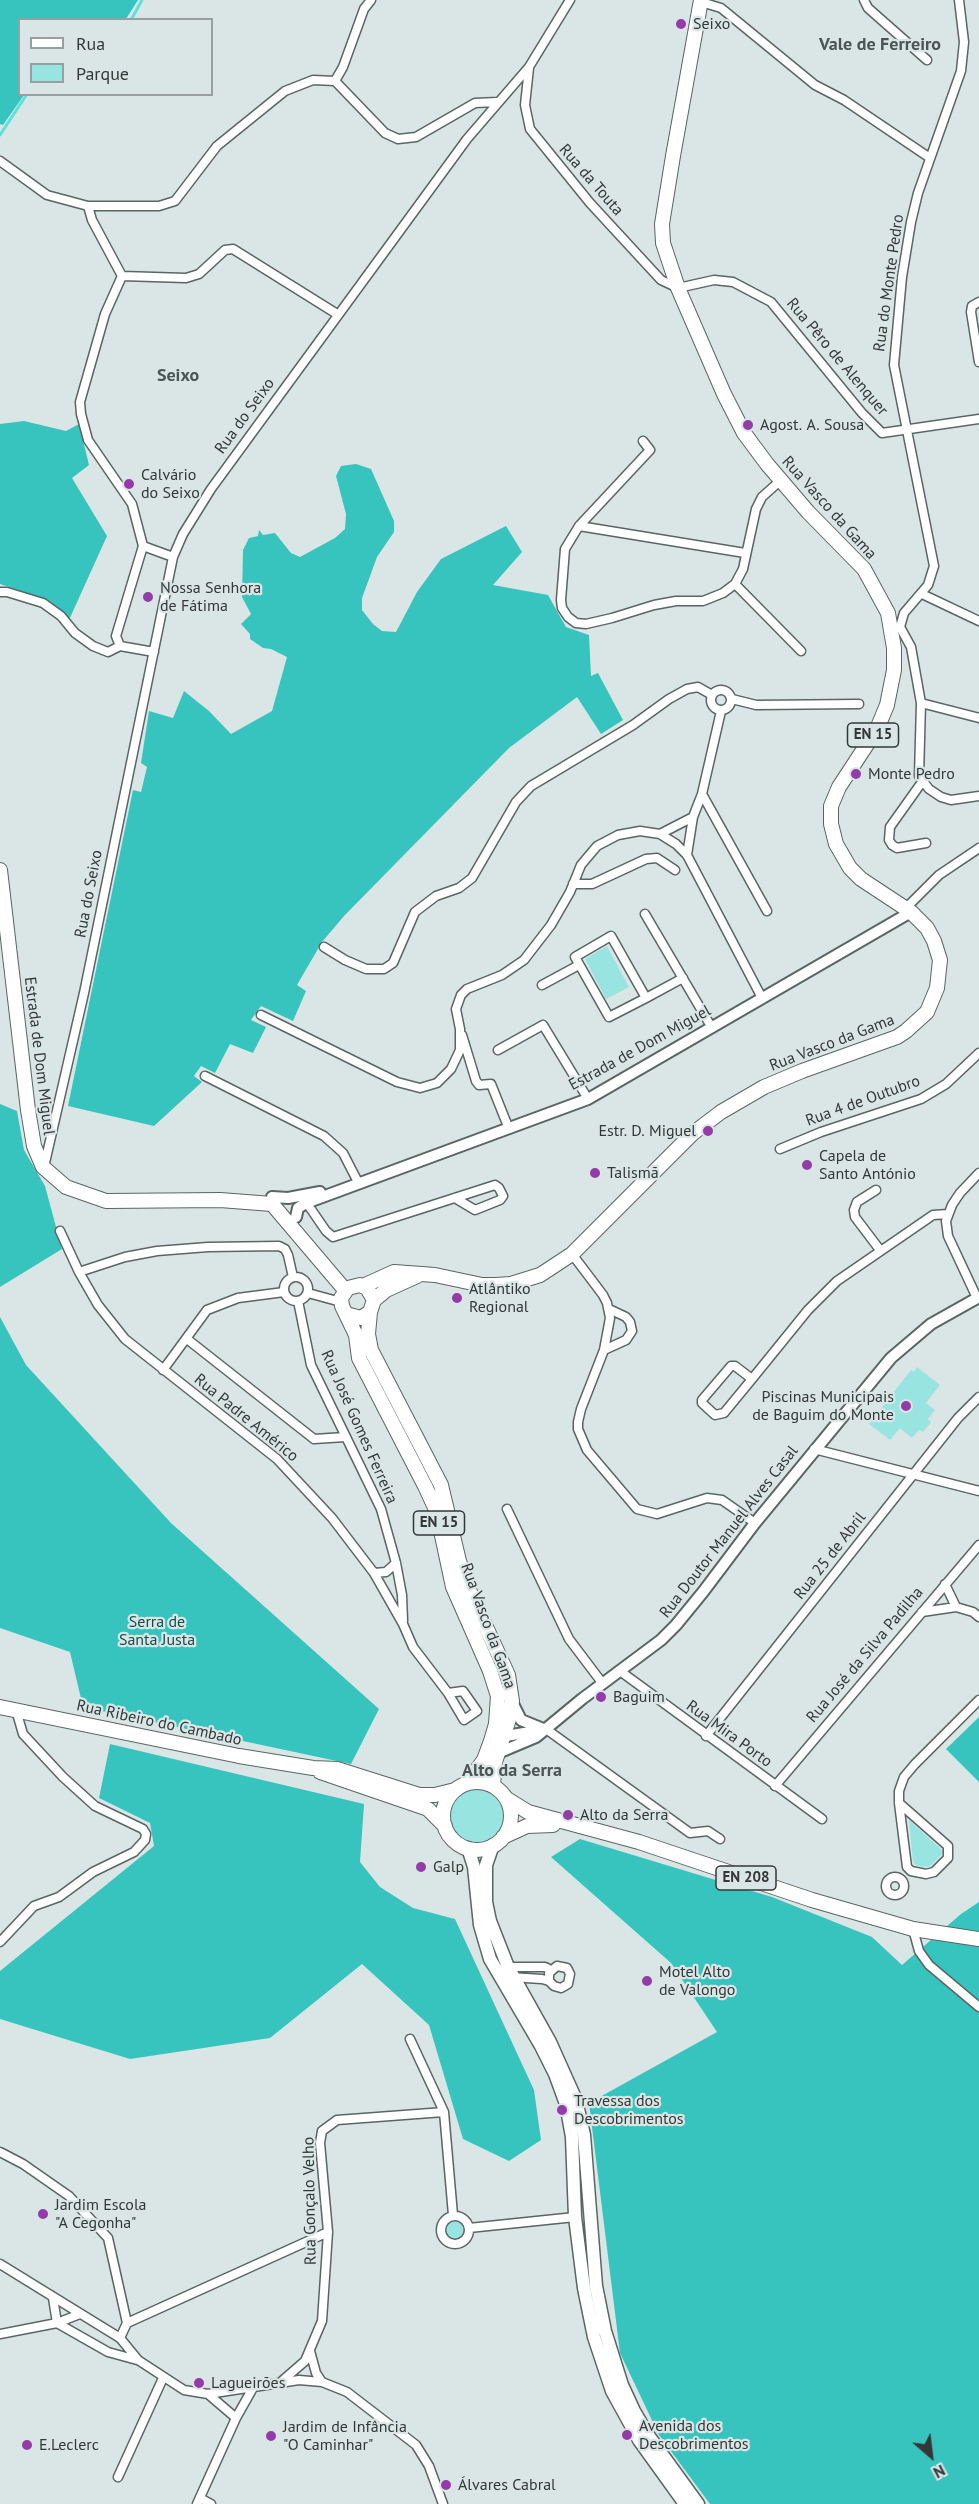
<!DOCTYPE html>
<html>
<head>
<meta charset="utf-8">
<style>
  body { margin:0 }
  #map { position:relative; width:979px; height:2504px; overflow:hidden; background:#d9e6e5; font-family:"PT Sans",sans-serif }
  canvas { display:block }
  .legend { position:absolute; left:18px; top:18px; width:195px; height:78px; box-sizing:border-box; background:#d9e6e5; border:2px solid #97a09f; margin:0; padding:8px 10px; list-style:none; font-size:18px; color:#333837 }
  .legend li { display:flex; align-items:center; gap:12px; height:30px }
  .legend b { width:30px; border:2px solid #97a09f }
  .north { position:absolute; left:901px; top:2426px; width:60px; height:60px; -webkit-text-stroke:4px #d9e6e5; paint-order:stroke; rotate:152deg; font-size:16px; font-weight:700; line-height:24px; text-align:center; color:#333837 }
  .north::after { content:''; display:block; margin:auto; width:21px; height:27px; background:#333837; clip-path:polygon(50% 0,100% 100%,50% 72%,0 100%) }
</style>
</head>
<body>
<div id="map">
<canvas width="979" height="2504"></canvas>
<ul class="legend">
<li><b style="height:8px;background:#fff"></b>Rua</li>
<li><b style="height:16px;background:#97e4e0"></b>Parque</li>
</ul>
<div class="north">N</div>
</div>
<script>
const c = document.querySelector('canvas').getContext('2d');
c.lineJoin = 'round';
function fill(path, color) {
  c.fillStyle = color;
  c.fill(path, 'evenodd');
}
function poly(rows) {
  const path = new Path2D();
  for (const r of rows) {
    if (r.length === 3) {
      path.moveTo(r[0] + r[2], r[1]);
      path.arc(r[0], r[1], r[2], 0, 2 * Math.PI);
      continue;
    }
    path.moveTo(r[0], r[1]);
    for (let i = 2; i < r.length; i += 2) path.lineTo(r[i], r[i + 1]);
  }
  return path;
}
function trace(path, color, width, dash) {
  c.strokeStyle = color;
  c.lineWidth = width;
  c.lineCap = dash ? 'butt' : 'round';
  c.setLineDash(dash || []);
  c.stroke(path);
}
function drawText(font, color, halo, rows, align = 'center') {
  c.font = font + ' "PT Sans",sans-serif';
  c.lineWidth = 4.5;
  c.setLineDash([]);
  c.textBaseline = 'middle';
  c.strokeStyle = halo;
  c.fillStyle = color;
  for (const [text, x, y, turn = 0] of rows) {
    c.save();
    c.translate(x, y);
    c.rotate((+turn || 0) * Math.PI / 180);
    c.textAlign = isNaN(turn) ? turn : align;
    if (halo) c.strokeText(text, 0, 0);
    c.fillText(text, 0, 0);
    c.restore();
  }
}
fill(poly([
  [607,946,629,987,606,999,585,959],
  [917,1367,940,1385,926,1403,935,1410,928,1419,931,1422,923,1432,919,1430,912,1438,900,1428,890,1440,869,1424,911,1370,914,1372],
  [477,1816,28],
  [909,1820,944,1852,929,1867,917,1866,913,1862],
  [455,2230,10]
]), '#97e4e0');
fill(poly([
  [0,0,138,0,126,19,20,20,20,94,24,95,3,125,0,124],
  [24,421,66,431,79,424,89,465,72,478,107,536,69,620,47,600,0,584,0,424],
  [356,464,371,469,394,521,394,532,377,557,362,598,362,610,373,624,382,631,396,632,417,592,441,559,506,526,522,552,493,585,548,595,566,627,589,635,591,676,598,673,623,720,601,734,577,697,509,748,344,916,322,942,297,985,306,991,293,1021,261,1006,251,1020,266,1027,253,1053,230,1044,215,1073,201,1066,194,1076,202,1082,154,1126,68,1106,133,790,141,792,147,767,141,763,149,711,173,718,184,691,209,711,231,734,272,711,287,657,271,649,263,648,250,639,250,634,241,624,251,614,242,597,243,550,249,538,258,536,259,530,263,535,275,533,291,553,300,557,335,538,345,529,346,514,336,476,341,466],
  [0,1104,17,1111,24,1150,45,1186,62,1249,0,1287],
  [0,1317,26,1365,171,1523,379,1709,351,1764,83,1707,70,1652,0,1628],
  [979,1717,979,1782,946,1749],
  [110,1744,364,1804,360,1862,380,1887,413,1908,455,1919,534,2090,541,2140,509,2161,463,2139,429,2025,362,1964,270,2038,130,2059,0,2019,0,1971,154,1846,150,1823,99,1798],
  [580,1839,772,1897,872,1937,902,1965,961,1914,979,1902,979,2504,710,2504,659,2435,620,2353,589,2103,717,2032,671,1963,551,1857]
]), '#37c4bf');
trace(poly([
  [131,20,142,0],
  [0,135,27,94]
]), '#5ce1dd', 3);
const minor = poly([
  [864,0,868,8,927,60],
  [701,2,721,8,815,85,844,100,930,158],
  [529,68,525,105,530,129,590,203,661,280,678,288,714,280,733,282,771,302,862,413,882,433,979,419],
  [335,81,385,133,398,139,416,137,475,103,497,102],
  [335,81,343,67,364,9,371,0],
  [0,161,47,195,88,206,159,206,175,201,217,146,285,91,313,80,335,81],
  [88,206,92,220,122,276,105,314,80,402,81,414,88,440,132,504,143,546],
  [122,276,186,278,199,274,225,250,233,249,337,314],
  [979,302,972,306,971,312,979,362],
  [643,441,650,450,579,526,565,549,561,600,562,608,568,617,576,623,586,624,612,618,654,605,676,601,703,601,723,593,735,584,743,569,756,509,762,497,781,480],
  [579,526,745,553],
  [735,584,801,651],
  [0,592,7,592,43,603,61,616,75,633,93,646,108,652,120,646],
  [922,594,979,621],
  [900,627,904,613,928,585,934,566,894,365,902,277,911,222,918,193,961,71,964,42,959,0],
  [900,627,911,647,921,703,919,776,929,789,941,797,951,800,979,796],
  [154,652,120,646,116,636,143,546,173,557],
  [721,700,10],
  [732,699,756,705,859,704],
  [921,703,979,718],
  [922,782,890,827,889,840,892,845,897,848,926,843],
  [702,794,767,911],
  [660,834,693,817],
  [687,855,693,817,702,794,721,711],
  [573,884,592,884,646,859,657,858,675,870],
  [906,908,939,875,979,848],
  [645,914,712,1028],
  [324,947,345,960,366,969,384,969,393,963,415,912,436,896,459,888,472,878,516,802,531,786,633,725,669,699,687,689,698,687,712,695],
  [542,985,579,965],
  [646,998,611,936,575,957,609,1017,646,998,683,978],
  [261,1015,397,1082,420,1088,437,1083,451,1069,460,1050,460,1029,456,1009,461,995,467,989,502,975,524,960,551,925,570,892,581,865,597,846,618,835,640,831,660,834,676,844,687,855,762,998],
  [462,1035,476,1081,479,1085,491,1084,509,1129],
  [498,1050,543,1025,588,1099],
  [205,1076,324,1136,343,1153,359,1184],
  [780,1149,821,1132,921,1099,946,1084,979,1053],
  [44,1167,84,993,173,557,183,534,211,489,467,139,529,67,570,0],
  [876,1190,857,1202,854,1210,855,1217,880,1250],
  [304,1199,326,1231,333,1237,495,1185,499,1188,503,1196,500,1200,475,1210,455,1198],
  [60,1231,79,1272,98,1305,125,1339,277,1459,332,1518,374,1573,403,1624,413,1647,448,1693,464,1720,477,1711,463,1691,448,1693],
  [572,1254,603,1295,607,1303,610,1318,604,1350,581,1409,578,1422,578,1429,587,1450,637,1509,657,1514,707,1498,722,1500,755,1523],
  [79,1272,125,1257,157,1251,208,1247,279,1246,285,1249,288,1255,293,1277],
  [296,1289,12],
  [308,1293,341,1302],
  [977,1298,948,1236,946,1221,952,1205,960,1193,979,1173],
  [298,1301,311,1365,381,1509,396,1563,402,1595,403,1621],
  [187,1339,314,1439,345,1437],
  [604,1350,626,1340,632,1331,630,1322,626,1317,609,1309],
  [163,1370,207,1310,238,1298,284,1292],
  [752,1379,735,1366,731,1366,702,1400,702,1403,715,1415,724,1413,752,1379,808,1310,837,1281,933,1215,948,1214],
  [814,1449,979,1491],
  [507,1509,569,1639,603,1684],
  [374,1573,386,1572,396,1563],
  [945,1584,956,1607],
  [922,1612,956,1607,973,1612,979,1617],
  [620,1671,822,1819],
  [546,1729,690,1833,708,1831,720,1839],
  [706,1736,958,1418,979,1397],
  [775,1786,979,1545],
  [899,1803,948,1846,948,1858,934,1872,926,1874,911,1871,907,1867,899,1803,899,1791,904,1777,915,1764,979,1700],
  [895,1886,9],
  [913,1929,919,1951,929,1965,979,2007],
  [0,1942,34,1906,59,1897,93,1872,134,1852,145,1840,146,1834,143,1829,95,1806,63,1777,23,1734,16,1710],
  [505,1969,508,1967,545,1967,551,1970],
  [509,1977,542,1979,549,1981,554,1986,561,1988,568,1984,570,1974,567,1968,557,1966,549,1973,549,1981],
  [410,2039,444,2112,453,2215],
  [0,2152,23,2164,69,2196,108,2238,127,2323,120,2338],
  [455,2230,14],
  [469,2228,575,2217],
  [0,2264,120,2338,138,2360,184,2390,208,2394,299,2380,322,2382,347,2392,416,2445,429,2466,443,2504],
  [53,2298,57,2323],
  [57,2323,108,2352,137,2360],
  [127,2323,328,2232],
  [0,2334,57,2323,80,2314],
  [310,2351,316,2373,322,2382],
  [282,2381,305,2361,322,2321,328,2232,320,2143,322,2131,337,2120,444,2112],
  [208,2394,236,2418],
  [118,2477,163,2378],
  [200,2498,211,2504],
  [197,2504,236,2418,254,2386]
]);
const tertiary = poly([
  [272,1197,288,1198,320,1192],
  [296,1217,298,1208,306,1203,588,1099,911,912],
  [512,1702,521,1720,543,1729],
  [499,1737,543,1730],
  [498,1753,536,1737,582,1699,661,1640,676,1625,703,1592,755,1523,891,1358,931,1324,979,1297]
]);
const secondary = poly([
  [493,1845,486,1865,486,1902,490,1921,508,1967,550,2042,576,2100,584,2135,596,2286,605,2331,622,2385,634,2411,648,2435,698,2504],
  [468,1848,474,1867,480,1925,490,1959,541,2046,555,2074,566,2104,572,2137,575,2217,584,2288,594,2337,612,2391,639,2440,685,2504]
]);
const primary = poly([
  [0,870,28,1110,34,1146,43,1167,66,1187,106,1201,220,1200,272,1204,345,1290],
  [363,1286,394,1272,435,1275,482,1285,496,1285,511,1284,540,1275,572,1254,692,1134,721,1112,764,1087,802,1071,897,1037,906,1031,927,1012,937,988,940,960,934,941,927,928,911,912,861,879,850,868,836,844,831,824,831,806,839,787,877,729,887,705,894,670,894,648,888,613,864,569,808,512,767,464,744,433,724,394,678,288,663,243,662,224,673,156,701,0],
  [374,1300,386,1290,417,1276],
  [370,1312,368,1334,371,1350,441,1485,459,1561,469,1590,508,1675,512,1701,509,1719,495,1762,493,1785],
  [346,1314,361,1318,370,1312,374,1300,367,1288,360,1285,348,1288,341,1298,342,1306,356,1335,359,1358,425,1486,437,1512,453,1587,490,1671,498,1696,496,1724,491,1741,484,1760,467,1783],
  [0,1707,239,1756,313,1768,337,1769,419,1795,435,1795,455,1790],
  [320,1772,428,1809,445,1826],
  [477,1816,34],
  [507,1799,528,1812,639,1842,812,1900,913,1929,979,1939],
  [503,1837,527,1826,553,1825]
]);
trace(minor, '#5a6564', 11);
trace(tertiary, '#5a6564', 14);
trace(secondary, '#5a6564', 15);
trace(primary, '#5a6564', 16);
trace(minor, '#fff', 8);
trace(tertiary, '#fff', 10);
trace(secondary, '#fff', 12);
trace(primary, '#fff', 14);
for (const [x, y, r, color] of [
  [681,24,6,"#933ba7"],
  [748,425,6,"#933ba7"],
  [129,484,6,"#933ba7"],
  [148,597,6,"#933ba7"],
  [856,774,6,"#933ba7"],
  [708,1131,6,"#933ba7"],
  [807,1165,6,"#933ba7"],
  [595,1173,6,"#933ba7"],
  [457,1298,6,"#933ba7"],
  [906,1406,6,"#933ba7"],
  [601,1697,6,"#933ba7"],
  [568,1815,6,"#933ba7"],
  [421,1867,6,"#933ba7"],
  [647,1981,6,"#933ba7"],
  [562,2110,6,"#933ba7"],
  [43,2214,6,"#933ba7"],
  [199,2383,6,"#933ba7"],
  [627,2435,6,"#933ba7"],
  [271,2436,6,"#933ba7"],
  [27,2445,6,"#933ba7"],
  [446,2485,6,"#933ba7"]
]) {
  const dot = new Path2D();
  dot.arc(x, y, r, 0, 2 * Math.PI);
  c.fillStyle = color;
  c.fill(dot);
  trace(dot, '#d9e6e5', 2);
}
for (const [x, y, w] of [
  [873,735,51],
  [439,1523,51],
  [746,1878,60]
]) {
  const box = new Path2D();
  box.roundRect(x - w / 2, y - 12, w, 24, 4.5);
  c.fillStyle = '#d9e6e5';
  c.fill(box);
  trace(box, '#333837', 1.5);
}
drawText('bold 15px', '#333837', null, [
  ["EN 15",873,735],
  ["EN 15",439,1523],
  ["EN 208",746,1878]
]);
drawText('16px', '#333837', '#d9e6e5', [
  ["Seixo",693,24],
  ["Agost. A. Sousa",760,425],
  ["Calvário",141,475],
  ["do Seixo",141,493],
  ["Nossa Senhora",160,588],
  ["de Fátima",160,606],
  ["Monte Pedro",868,774],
  ["Estr. D. Miguel",696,1131,"right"],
  ["Capela de",819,1156],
  ["Santo António",819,1174],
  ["Talismã",607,1173],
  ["Atlântiko",469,1289],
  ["Regional",469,1307],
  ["Piscinas Municipais",894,1397,"right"],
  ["de Baguim do Monte",894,1415,"right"],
  ["Baguim",613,1697],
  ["Alto da Serra",580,1815],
  ["Galp",433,1867],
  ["Motel Alto",659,1972],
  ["de Valongo",659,1990],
  ["Travessa dos",574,2101],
  ["Descobrimentos",574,2119],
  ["Jardim Escola",55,2205],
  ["\"A Cegonha\"",55,2223],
  ["Lagueirões",211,2383],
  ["Avenida dos",639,2426],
  ["Descobrimentos",639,2444],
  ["Jardim de Infância",283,2427],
  ["\"O Caminhar\"",283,2445],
  ["E.Leclerc",39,2445],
  ["Álvares Cabral",458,2485]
], 'left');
drawText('16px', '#333837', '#d9e6e5', [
  ["Rua da Touta",591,180,49],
  ["Rua do Monte Pedro",889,283,-82],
  ["Rua Pêro de Alenquer",837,357,50],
  ["Rua do Seixo",245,416,-54],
  ["Rua Vasco da Gama",829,508,48],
  ["Rua do Seixo",89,894,-79],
  ["Rua Vasco da Gama",832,1043,-21],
  ["Estrada de Dom Miguel",640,1048,-29],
  ["Estrada de Dom Miguel",39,1056,83],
  ["Rua 4 de Outubro",863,1101,-20],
  ["Rua Padre Américo",246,1418,39],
  ["Rua José Gomes Ferreira",359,1427,66],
  ["Rua Doutor Manuel Alves Casal",729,1532,-52],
  ["Rua 25 de Abril",830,1556,-52],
  ["Rua Vasco da Gama",488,1626,70],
  ["Rua José da Silva Padilha",865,1655,-50],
  ["Rua Ribeiro do Cambado",159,1723,12],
  ["Rua Mira Porto",729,1734,36],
  ["Rua Gonçalo Velho",310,2201,-91]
]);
drawText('16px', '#134e4c', '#d9e6e5', [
  ["Serra de",157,1622],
  ["Santa Justa",157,1640]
]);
drawText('bold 18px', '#4b5555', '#d9e6e5', [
  ["Vale de Ferreiro",880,45],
  ["Seixo",178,376],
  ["Alto da Serra",512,1771]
]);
</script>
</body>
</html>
